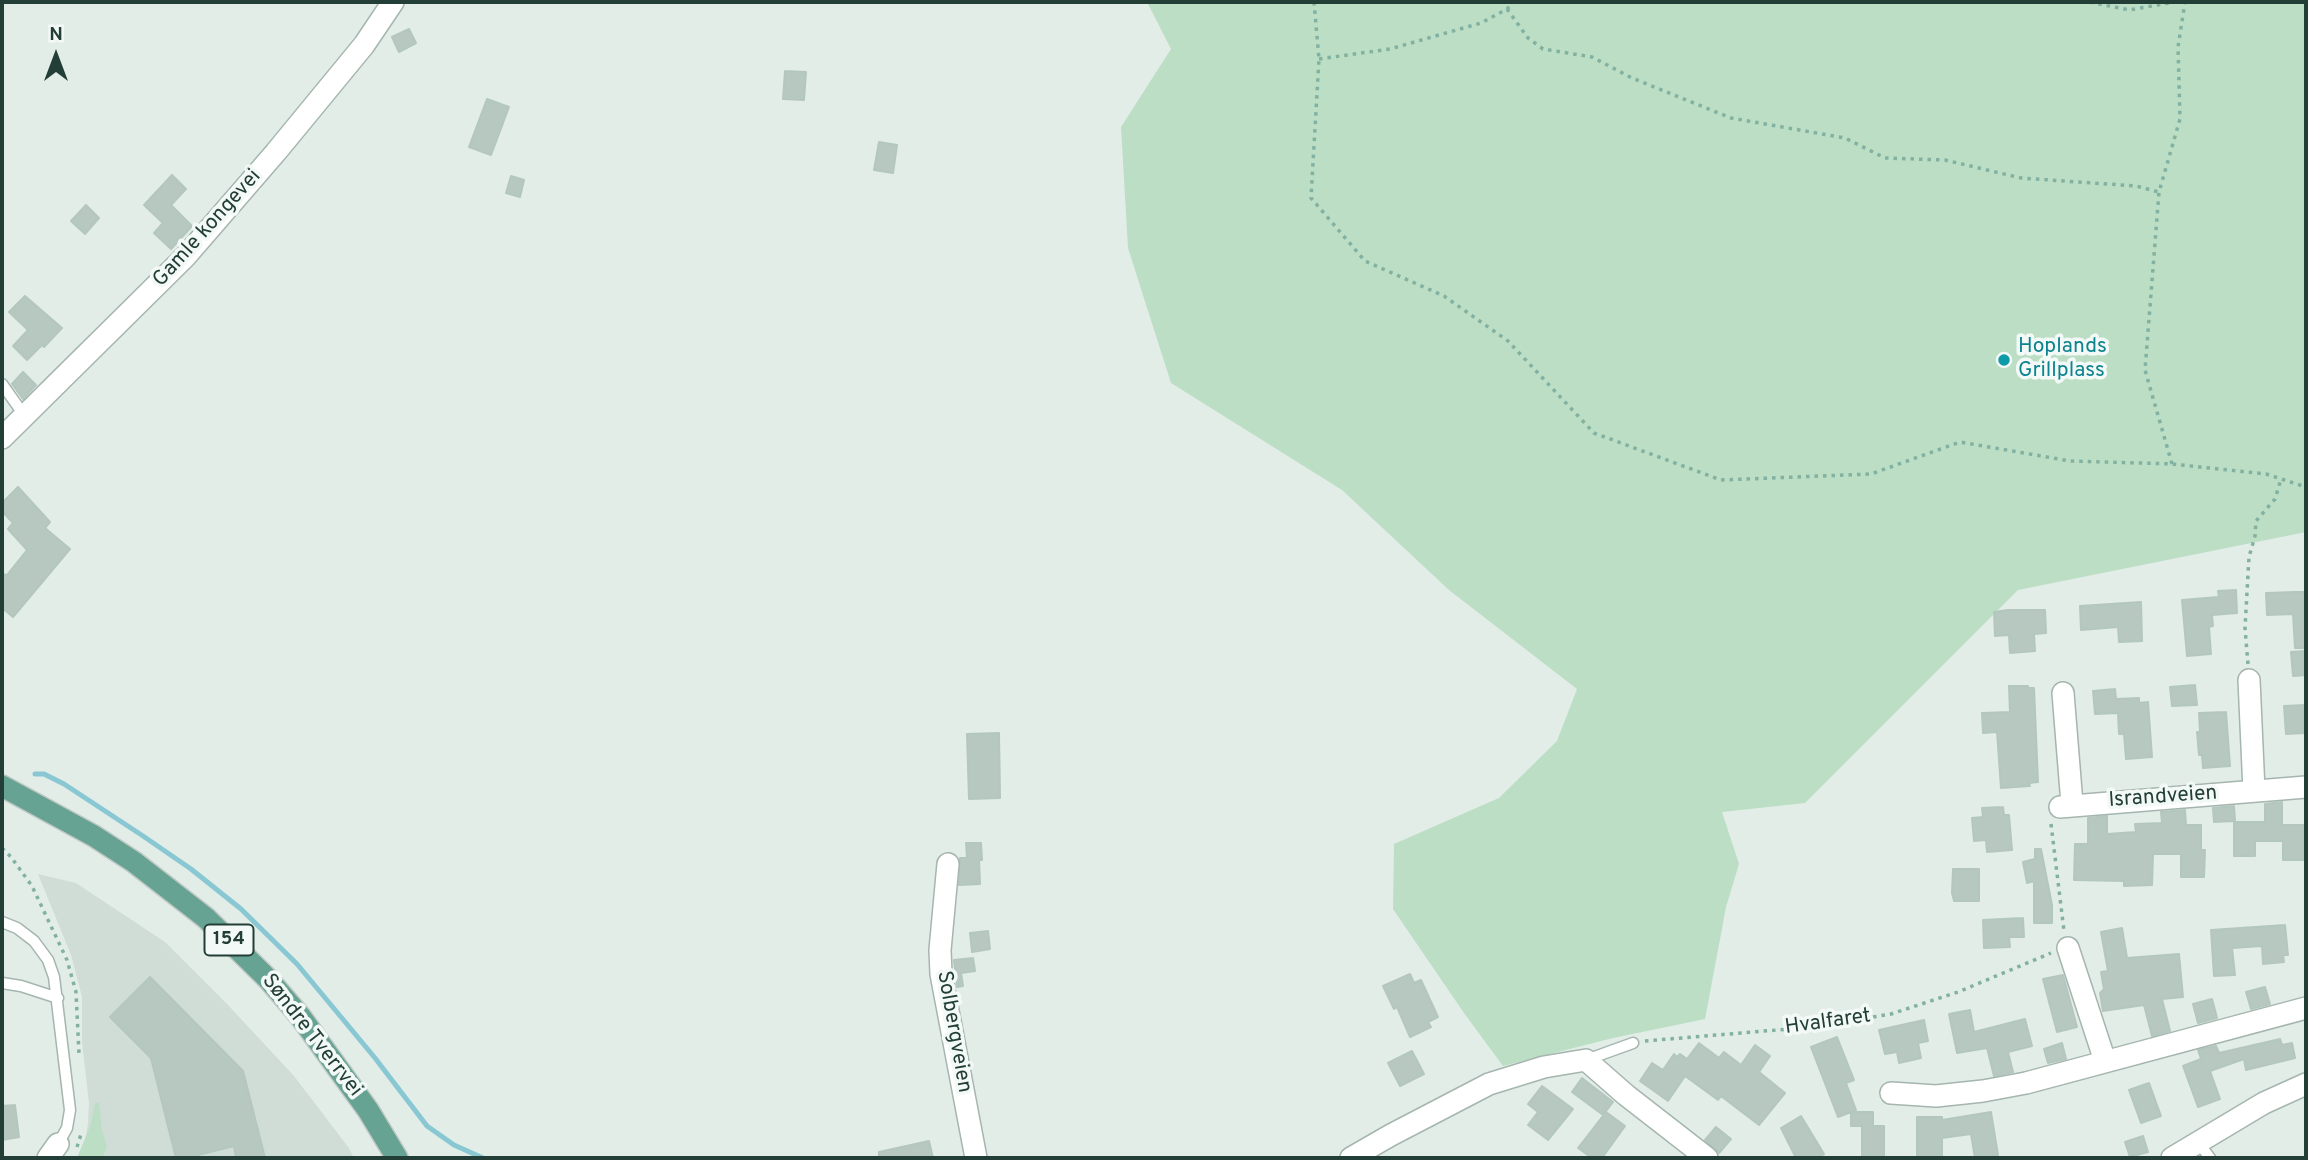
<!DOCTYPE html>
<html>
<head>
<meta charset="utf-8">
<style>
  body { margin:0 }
  #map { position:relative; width:2308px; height:1160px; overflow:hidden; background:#e2ede8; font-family:Overpass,sans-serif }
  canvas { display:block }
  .frame { position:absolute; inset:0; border:4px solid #223e36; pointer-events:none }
  .north { position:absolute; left:21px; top:21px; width:70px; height:70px; -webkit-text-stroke:5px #f3f9f6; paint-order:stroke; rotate:0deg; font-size:19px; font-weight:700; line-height:28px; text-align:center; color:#223e36 }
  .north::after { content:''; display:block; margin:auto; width:24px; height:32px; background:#223e36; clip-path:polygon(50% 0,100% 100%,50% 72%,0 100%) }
</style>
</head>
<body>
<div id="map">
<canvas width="2308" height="1160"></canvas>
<div class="frame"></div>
<div class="north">N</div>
</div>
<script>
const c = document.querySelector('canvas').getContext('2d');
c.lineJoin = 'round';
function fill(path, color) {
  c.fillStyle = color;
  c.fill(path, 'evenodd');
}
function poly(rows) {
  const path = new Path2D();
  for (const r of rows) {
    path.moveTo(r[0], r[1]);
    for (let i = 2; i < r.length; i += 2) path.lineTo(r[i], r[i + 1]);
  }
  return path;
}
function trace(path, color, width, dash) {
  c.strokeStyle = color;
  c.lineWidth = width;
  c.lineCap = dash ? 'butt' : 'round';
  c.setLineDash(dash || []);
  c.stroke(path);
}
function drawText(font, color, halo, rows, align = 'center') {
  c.font = font + ' Overpass,sans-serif';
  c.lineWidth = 7;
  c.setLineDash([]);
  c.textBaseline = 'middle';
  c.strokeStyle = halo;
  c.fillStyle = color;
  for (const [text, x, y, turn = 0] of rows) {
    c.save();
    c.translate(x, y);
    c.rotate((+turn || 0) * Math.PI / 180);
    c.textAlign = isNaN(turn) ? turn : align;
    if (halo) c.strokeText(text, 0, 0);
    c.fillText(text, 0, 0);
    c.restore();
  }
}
fill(poly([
  [38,874,76,883,165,942,229,1006,294,1076,349,1148,354,1158,77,1158,85,1142,88,1123,89,1103,82,1042,82,997,71,955]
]), '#d0ddd7');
fill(poly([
  [1147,2,2306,2,2306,532,2018,590,1805,803,1722,812,1739,864,1726,907,1705,1019,1613,1038,1503,1066,1464,1013,1393,909,1394,844,1499,798,1557,741,1577,689,1449,590,1342,490,1171,383,1128,248,1121,127,1171,49],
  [95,1103,99,1103,102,1130,107,1147,102,1158,77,1158,91,1124]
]), '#bbdec4');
trace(poly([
  [35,774,44,774,64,784,143,836,191,869,241,909,297,964,375,1058,427,1126,454,1145,483,1158]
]), '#89c8d3', 5);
const building = poly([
  [409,29,416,43,399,52,392,37,409,29],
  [785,71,806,72,804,100,783,99,785,71],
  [487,99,509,107,491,155,469,147,487,99],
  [879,142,897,145,893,173,874,170,879,142],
  [172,175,186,189,171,205,192,226,171,249,154,233,163,223,144,205,172,175],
  [511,176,524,180,520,197,506,193,511,176],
  [86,205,99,218,85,234,71,221,86,205],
  [25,296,62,328,44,347,42,345,27,360,13,346,28,330,9,312,25,296],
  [23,372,36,385,23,399,12,384,23,372],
  [18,487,50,522,45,528,70,549,13,617,2,608,2,574,7,575,27,550,8,529,13,523,2,511,2,503,18,487],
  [2236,590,2237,613,2212,615,2213,626,2209,627,2211,654,2187,656,2182,600,2219,597,2218,591,2236,590],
  [2294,592,2306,592,2306,648,2295,648,2293,614,2267,615,2266,593,2294,592],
  [2141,602,2142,641,2119,642,2118,627,2081,630,2080,606,2141,602],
  [2008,610,2045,610,2046,633,2034,634,2035,651,2010,653,2009,635,1995,636,1994,612,2008,610],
  [2306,651,2306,675,2293,676,2291,652,2306,651],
  [2195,685,2197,705,2172,706,2170,687,2195,685],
  [2009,686,2028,686,2028,688,2034,688,2038,782,2029,783,2030,786,2001,788,1997,732,1983,733,1982,713,2010,712,2009,686],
  [2115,689,2116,699,2139,698,2139,703,2148,702,2152,757,2126,759,2124,734,2119,734,2118,713,2095,714,2093,691,2115,689],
  [2306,705,2306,733,2286,734,2284,706,2306,705],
  [2226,712,2230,766,2203,768,2202,755,2199,755,2197,732,2200,732,2199,713,2226,712],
  [999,733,1000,798,969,799,967,734,999,733],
  [2282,802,2282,825,2306,825,2306,860,2283,860,2283,841,2255,841,2255,856,2234,856,2234,822,2265,822,2265,804,2282,802],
  [2234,806,2235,821,2214,822,2213,808,2234,806],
  [2003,807,2004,815,2009,815,2012,850,1987,852,1986,840,1974,841,1972,818,1983,817,1982,808,2003,807],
  [2185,810,2186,825,2201,825,2201,850,2205,850,2204,877,2181,877,2181,854,2153,854,2152,885,2124,886,2124,881,2074,880,2075,844,2088,844,2088,818,2107,816,2107,834,2136,832,2135,824,2162,823,2161,812,2185,810],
  [966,843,981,843,982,860,979,860,980,884,959,885,960,858,967,858,966,843],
  [2035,849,2041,849,2052,905,2052,923,2034,923,2034,881,2027,883,2023,862,2035,859,2035,849],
  [1953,869,1979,869,1979,901,1954,901,1952,893,1953,869],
  [2023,918,2024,937,2009,937,2010,947,1984,948,1983,920,2023,918],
  [2285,925,2288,955,2283,955,2284,962,2263,964,2262,946,2232,948,2235,975,2214,976,2211,930,2285,925],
  [2122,928,2127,958,2179,954,2183,997,2162,999,2170,1031,2152,1036,2144,1005,2103,1011,2100,993,2104,989,2101,972,2108,971,2101,932,2122,928],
  [988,931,990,949,972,952,970,933,988,931],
  [973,958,975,971,961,973,963,986,957,987,954,960,973,958],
  [1410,974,1414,983,1421,980,1438,1017,1428,1022,1431,1027,1410,1037,1397,1007,1394,1009,1383,986,1410,974],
  [2063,975,2077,1027,2057,1032,2043,979,2063,975],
  [150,977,243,1071,265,1158,236,1158,234,1146,186,1158,176,1158,151,1058,110,1017,150,977],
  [2265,987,2270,1004,2251,1009,2246,992,2265,987],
  [2212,999,2217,1018,2198,1023,2193,1004,2212,999],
  [1970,1010,1974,1032,2025,1019,2032,1046,2008,1052,2013,1072,1994,1076,1987,1048,1957,1053,1949,1014,1970,1010],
  [1924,1020,1928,1041,1918,1043,1921,1058,1899,1063,1897,1052,1885,1054,1879,1030,1924,1020],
  [1837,1037,1854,1080,1846,1083,1856,1110,1852,1112,1873,1112,1873,1126,1884,1126,1884,1158,1862,1158,1862,1126,1851,1126,1851,1112,1838,1117,1811,1047,1837,1037],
  [2280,1039,2282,1045,2292,1043,2295,1058,2246,1070,2244,1059,2210,1071,2220,1099,2198,1107,2183,1066,2201,1059,2198,1050,2216,1046,2219,1053,2280,1039],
  [1699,1043,1719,1058,1724,1052,1741,1065,1755,1045,1770,1056,1759,1072,1785,1093,1759,1125,1721,1096,1718,1100,1685,1076,1668,1101,1640,1081,1652,1063,1663,1070,1674,1054,1677,1057,1680,1054,1687,1059,1699,1043],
  [2062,1043,2066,1059,2048,1063,2044,1049,2062,1043],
  [1412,1051,1424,1074,1400,1086,1388,1063,1412,1051],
  [1582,1078,1613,1102,1603,1115,1572,1092,1582,1078],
  [2149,1083,2161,1116,2141,1123,2129,1090,2149,1083],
  [1542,1086,1573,1109,1548,1140,1528,1125,1538,1112,1528,1104,1542,1086],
  [15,1105,19,1137,2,1140,2,1106,15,1105],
  [1606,1112,1625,1126,1602,1158,1592,1158,1578,1148,1606,1112],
  [1991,1112,1998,1155,1975,1158,1971,1134,1942,1138,1942,1158,1917,1158,1917,1117,1942,1117,1942,1120,1991,1112],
  [1801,1116,1824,1154,1816,1158,1796,1158,1781,1128,1801,1116],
  [1716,1127,1731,1139,1719,1153,1705,1140,1716,1127],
  [2143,1136,2148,1152,2130,1157,2125,1142,2143,1136],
  [929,1141,933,1158,879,1158,879,1152,929,1141]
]);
fill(building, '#b7c8c1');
trace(building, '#b4c7bf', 2);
const service = poly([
  [2,384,24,415],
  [2,922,17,928,34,941,48,960,54,977,70,1110,67,1128,58,1144],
  [2,983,21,986,58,998],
  [1586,1060,1633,1043],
  [2198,1142,2210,1158]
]);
const minor = poly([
  [2,438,186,256,276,152,364,45,393,2],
  [2249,680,2254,791],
  [2063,693,2072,804],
  [2060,807,2306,787],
  [948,864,940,950,941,974,976,1158],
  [2068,948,2105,1061],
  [1891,1093,1936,1096,1983,1091,2026,1083,2306,1008],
  [48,1158,58,1144],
  [1351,1158,1391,1135,1489,1084,1544,1067,1586,1060,1626,1095,1707,1158],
  [2172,1158,2264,1103,2306,1084]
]);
const primary = poly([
  [2,786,94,836,134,862,206,918,269,980,300,1016,368,1110,397,1158]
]);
trace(service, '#a5b5af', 13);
trace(minor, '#a5b5af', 24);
trace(primary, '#c1c9c7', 24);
trace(poly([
  [1314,2,1319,59,1311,198,1365,261,1444,296,1508,341,1594,433,1721,480,1871,474,1960,442,2070,461,2172,464,2266,474,2306,487],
  [2090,2,2129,10,2175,2],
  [1507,9,1528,38,1543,49,1592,57,1632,78,1731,118,1845,138,1885,158,1945,160,2021,178,2136,186,2159,192],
  [1319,59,1390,49,1481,23,1507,9,1514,2],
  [2172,464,2145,370,2159,192,2180,119,2178,47,2185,2],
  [2248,664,2245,628,2249,557,2255,536,2256,521,2275,499,2281,479],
  [2051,824,2064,931],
  [2,848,11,857,32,886,67,960,76,992,79,1054],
  [1645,1041,1813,1027,1891,1014,1958,992,2051,953],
  [77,1147,82,1131]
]), '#82b1a2', 3.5, [3.5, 5]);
trace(service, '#fff', 10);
trace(minor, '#fff', 21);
trace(primary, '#66a393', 21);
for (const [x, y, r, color] of [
  [2004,360,7,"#0f9aa8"]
]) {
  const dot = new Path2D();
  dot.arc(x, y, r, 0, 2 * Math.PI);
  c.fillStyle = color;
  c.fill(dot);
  trace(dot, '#f3f9f6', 2.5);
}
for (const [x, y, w] of [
  [229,940,49]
]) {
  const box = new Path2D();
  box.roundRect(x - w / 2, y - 15.5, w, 31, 5);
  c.fillStyle = '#f3f9f6';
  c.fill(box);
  trace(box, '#223e36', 2);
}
drawText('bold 19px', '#223e36', null, [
  ["154",229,940]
]);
drawText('21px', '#223e36', '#f3f9f6', [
  ["Gamle kongevei",208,229,-48],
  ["Israndveien",2163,798,-4],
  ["Hvalfaret",1828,1023,-8],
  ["Solbergveien",953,1032,80],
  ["Søndre Tverrvei",311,1036,52]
]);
drawText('21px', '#0d838f', '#f3f9f6', [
  ["Hoplands",2018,348],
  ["Grillplass",2018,372]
], 'left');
</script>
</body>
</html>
